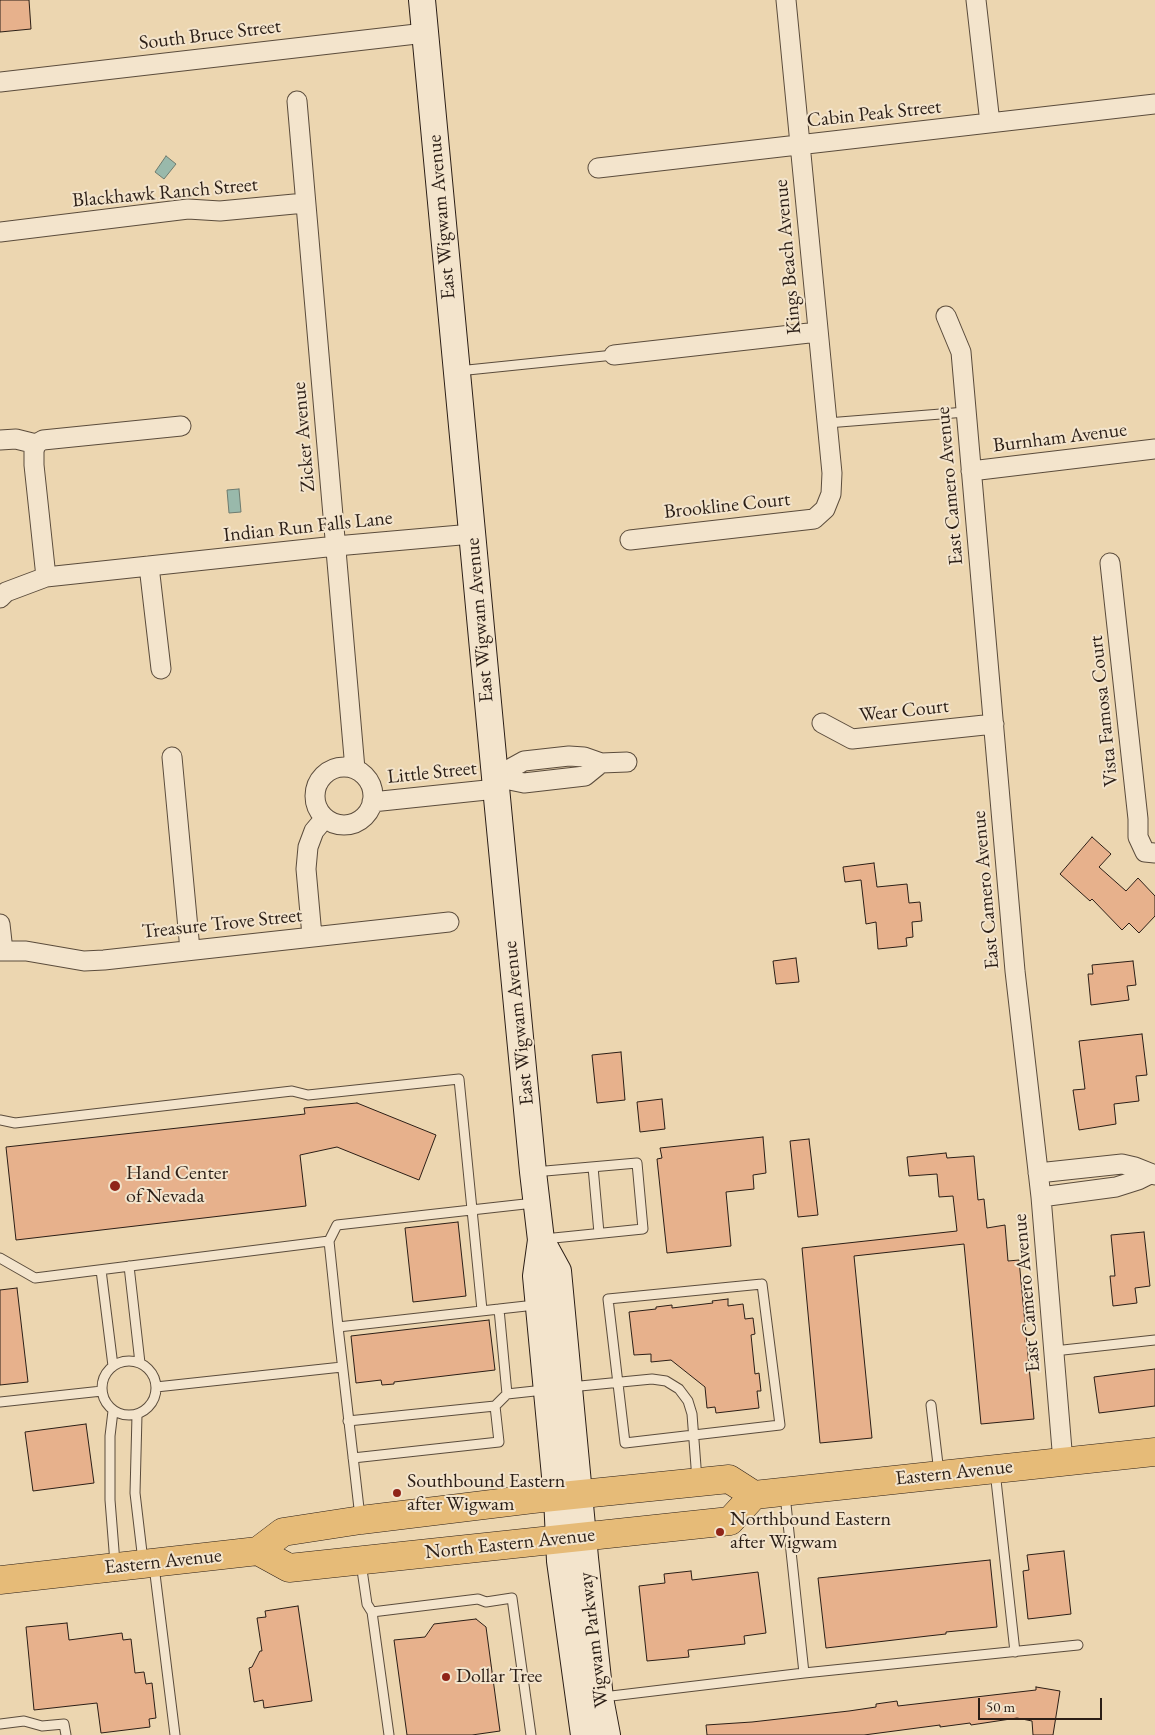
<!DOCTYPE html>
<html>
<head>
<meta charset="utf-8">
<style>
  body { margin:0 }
  #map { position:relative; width:1155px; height:1735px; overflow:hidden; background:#ecd6b0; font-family:"EB Garamond",serif }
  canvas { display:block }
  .scale { position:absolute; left:978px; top:1698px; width:124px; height:22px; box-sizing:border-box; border:2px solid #2b1e16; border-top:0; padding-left:6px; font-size:15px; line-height:18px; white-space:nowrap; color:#2b1e16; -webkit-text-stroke:4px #f3e4cc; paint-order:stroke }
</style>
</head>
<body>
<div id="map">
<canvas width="1155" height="1735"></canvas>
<div class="scale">50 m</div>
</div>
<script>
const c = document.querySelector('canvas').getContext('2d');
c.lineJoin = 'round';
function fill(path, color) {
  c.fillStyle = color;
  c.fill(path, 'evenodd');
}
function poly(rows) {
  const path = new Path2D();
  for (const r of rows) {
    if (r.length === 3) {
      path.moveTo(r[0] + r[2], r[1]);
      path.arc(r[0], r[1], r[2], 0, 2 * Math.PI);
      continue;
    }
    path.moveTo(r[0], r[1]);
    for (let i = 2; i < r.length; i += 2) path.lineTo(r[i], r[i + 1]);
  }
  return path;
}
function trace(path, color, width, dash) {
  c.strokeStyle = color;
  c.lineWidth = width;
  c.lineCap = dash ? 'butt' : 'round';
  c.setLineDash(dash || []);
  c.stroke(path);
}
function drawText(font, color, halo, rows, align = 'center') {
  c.font = font + ' "EB Garamond",serif';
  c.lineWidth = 4;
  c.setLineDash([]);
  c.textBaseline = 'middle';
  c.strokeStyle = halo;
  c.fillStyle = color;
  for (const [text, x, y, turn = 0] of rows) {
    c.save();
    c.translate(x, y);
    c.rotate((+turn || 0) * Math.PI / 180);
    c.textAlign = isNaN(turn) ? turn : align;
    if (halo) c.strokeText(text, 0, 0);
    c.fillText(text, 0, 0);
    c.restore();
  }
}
const water = poly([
  [166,156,176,164,164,179,155,172,166,156],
  [239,489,241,512,229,513,227,490,239,489]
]);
fill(water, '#99b9ab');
trace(water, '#6d7b6f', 1);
const building = poly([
  [0,0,29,0,31,29,0,32,0,0],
  [1092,837,1111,854,1099,867,1126,891,1138,878,1155,896,1155,916,1139,933,1129,923,1122,930,1092,899,1090,901,1060,874,1092,837],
  [874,863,877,887,907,884,909,903,920,902,922,921,912,922,913,937,906,938,907,946,878,949,876,922,866,924,861,880,845,882,843,867,874,863],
  [796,958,799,982,776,984,773,961,796,958],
  [1133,961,1136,985,1127,986,1129,1000,1091,1005,1088,974,1093,974,1092,965,1133,961],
  [1142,1034,1147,1075,1136,1076,1139,1101,1114,1104,1116,1124,1079,1130,1073,1090,1085,1089,1079,1041,1142,1034],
  [621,1052,625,1100,597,1103,592,1055,621,1052],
  [662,1099,665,1129,640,1132,637,1102,662,1099],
  [357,1103,436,1135,419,1180,337,1147,300,1155,306,1206,16,1240,6,1147,305,1114,304,1108,357,1103],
  [763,1137,766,1173,753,1175,754,1189,726,1192,731,1246,667,1253,657,1159,662,1158,660,1148,763,1137],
  [809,1139,818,1215,798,1217,790,1141,809,1139],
  [946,1153,947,1158,974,1156,978,1200,984,1199,987,1228,1005,1225,1008,1261,1019,1260,1034,1419,981,1424,964,1244,854,1256,872,1438,820,1443,802,1248,957,1231,953,1196,939,1197,937,1174,909,1176,907,1157,946,1153],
  [458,1222,466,1296,413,1302,405,1228,458,1222],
  [1144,1232,1150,1286,1135,1288,1137,1303,1113,1306,1110,1276,1115,1276,1111,1235,1144,1232],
  [17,1288,28,1382,0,1385,0,1290,17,1288],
  [728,1299,728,1306,743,1304,745,1319,753,1318,755,1334,751,1335,755,1374,759,1373,761,1391,757,1391,759,1408,716,1413,715,1407,707,1408,705,1387,671,1360,651,1362,651,1354,634,1355,629,1312,656,1309,656,1307,672,1305,672,1308,713,1303,712,1301,728,1299],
  [489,1320,495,1370,394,1382,394,1384,382,1385,381,1380,356,1383,351,1336,489,1320],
  [1155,1369,1155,1406,1099,1413,1094,1377,1155,1369],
  [86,1424,94,1483,33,1491,25,1432,86,1424],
  [1064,1551,1071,1614,1028,1619,1023,1571,1029,1570,1027,1555,1064,1551],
  [990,1560,997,1627,946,1632,946,1634,928,1636,826,1648,818,1578,990,1560],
  [691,1571,692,1580,758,1572,766,1633,744,1636,745,1644,688,1650,689,1657,647,1661,639,1586,665,1583,664,1574,691,1571],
  [298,1606,312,1701,264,1708,263,1700,254,1702,249,1668,252,1667,260,1651,262,1651,257,1618,266,1617,265,1611,298,1606],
  [476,1619,486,1627,500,1731,472,1735,407,1735,394,1640,425,1637,434,1624,476,1619],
  [67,1623,69,1640,122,1633,123,1640,131,1639,135,1673,144,1672,146,1684,152,1683,156,1718,149,1719,150,1727,101,1733,97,1703,34,1710,26,1627,67,1623],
  [1036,1687,1060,1691,1053,1735,1033,1735,1032,1721,1017,1718,971,1725,970,1723,940,1727,940,1725,864,1735,707,1735,706,1725,752,1722,849,1711,876,1707,876,1704,897,1701,898,1706,1036,1690,1036,1687]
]);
fill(building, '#e7b18c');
trace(building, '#2b1e16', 1);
const lane = poly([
  [458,371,614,355],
  [827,423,966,412],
  [0,1120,15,1123,292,1091,308,1095,459,1079,482,1310],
  [593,1167,599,1233],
  [534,1172,637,1163,643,1229,544,1239],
  [329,1241,338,1327,535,1305],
  [0,1258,35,1278,329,1241,337,1225,534,1203],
  [129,1266,140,1363],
  [101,1270,113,1366],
  [762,1284,780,1425,625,1443,608,1299,762,1284],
  [499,1309,507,1394],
  [338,1327,360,1517],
  [1054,1351,1155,1340],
  [129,1388,27],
  [156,1387,342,1367],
  [570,1387,652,1379,666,1381,679,1389,688,1401,692,1414,697,1480],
  [0,1402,102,1391],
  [931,1405,939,1473],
  [113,1411,110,1436,110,1500,115,1563],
  [137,1415,135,1493,143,1561],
  [348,1421,495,1406,507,1394,544,1390],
  [353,1458,499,1442,495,1406],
  [995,1471,1015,1652],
  [785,1495,804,1673],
  [361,1563,367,1604,372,1612,389,1735],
  [154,1566,175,1735],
  [372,1612,478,1599,486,1602,512,1598,531,1735],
  [603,1697,804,1673,1078,1645],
  [0,1724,24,1721,42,1726,64,1724,66,1735]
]);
const street = poly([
  [976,0,990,123],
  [0,82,425,33],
  [297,101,355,769],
  [598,168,1155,104],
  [0,232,188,209,220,211,305,203],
  [946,316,961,352,1015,971,1041,1197,1063,1462],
  [614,355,818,332],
  [0,440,16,439,36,444],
  [971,471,1155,449],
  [630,540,814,519,825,509,831,494,832,473,786,0],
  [1110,563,1138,819,1138,837,1145,852,1155,853],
  [149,566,161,669],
  [46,577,34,465,34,451,36,444,43,440,181,426],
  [0,598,6,592,46,577,336,546,472,534],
  [822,723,852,739,994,724],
  [172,757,190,950],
  [344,796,29],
  [495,777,524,761,569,756,584,757,601,763,627,762],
  [495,777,524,783,585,776,601,763],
  [372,802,496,789],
  [0,924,3,951],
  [312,936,306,869,308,847,314,831,325,818],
  [0,951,26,951,84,961,104,960,449,922],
  [1038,1173,1122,1164,1135,1167,1155,1175],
  [1041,1197,1116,1187,1138,1180,1150,1174]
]);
const secondary = poly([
  [422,0,495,777,533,1172,541,1240,536,1276,557,1497,560,1561,584,1735],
  [541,1240,558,1271,585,1558,600,1698,607,1735]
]);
const primary = poly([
  [754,1495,1155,1452],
  [258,1551,289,1568,730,1521,754,1495],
  [258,1551,283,1532,361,1520,533,1499,729,1479,754,1495],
  [0,1580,258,1551]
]);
trace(lane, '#5b4c3c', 11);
trace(street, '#5b4c3c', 21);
trace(secondary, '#2b1e16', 28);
trace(primary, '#2b1e16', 29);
trace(lane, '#f3e4cc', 9);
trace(street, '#f3e4cc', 19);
trace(secondary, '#f3e4cc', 26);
trace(primary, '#e6bb78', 28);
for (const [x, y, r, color] of [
  [115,1186,6,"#8f2418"],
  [397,1493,5,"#8f2418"],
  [720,1532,5,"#8f2418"],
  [446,1677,5,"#8f2418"]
]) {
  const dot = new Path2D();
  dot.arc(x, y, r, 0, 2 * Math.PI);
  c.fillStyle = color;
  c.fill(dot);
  trace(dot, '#f3e4cc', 2);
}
drawText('20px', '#2b1e16', '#f3e4cc', [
  ["South Bruce Street",210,35,-7],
  ["Cabin Peak Street",874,114,-6],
  ["Blackhawk Ranch Street",165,193,-5],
  ["East Wigwam Avenue",442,217,-95],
  ["Kings Beach Avenue",788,257,-95],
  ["Zicker Avenue",304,437,-95],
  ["Burnham Avenue",1060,438,-7],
  ["East Camero Avenue",950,486,-95],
  ["Brookline Court",727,506,-6],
  ["Indian Run Falls Lane",308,527,-6],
  ["East Wigwam Avenue",480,620,-95],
  ["Wear Court",904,711,-6],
  ["Vista Famosa Court",1104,711,-96],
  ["Little Street",432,773,-6],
  ["East Camero Avenue",986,890,-95],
  ["Treasure Trove Street",222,924,-6],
  ["East Wigwam Avenue",519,1023,-96],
  ["East Camero Avenue",1027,1293,-95],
  ["Eastern Avenue",954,1473,-6],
  ["North Eastern Avenue",510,1544,-6],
  ["Eastern Avenue",163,1562,-6],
  ["Wigwam Parkway",594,1640,-97]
]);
drawText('20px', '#2b1e16', '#f3e4cc', [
  ["Hand Center",126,1174],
  ["of Nevada",126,1197],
  ["Southbound Eastern",407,1482],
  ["after Wigwam",407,1505],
  ["Northbound Eastern",730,1520],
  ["after Wigwam",730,1543],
  ["Dollar Tree",456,1677]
], 'left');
</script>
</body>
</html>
